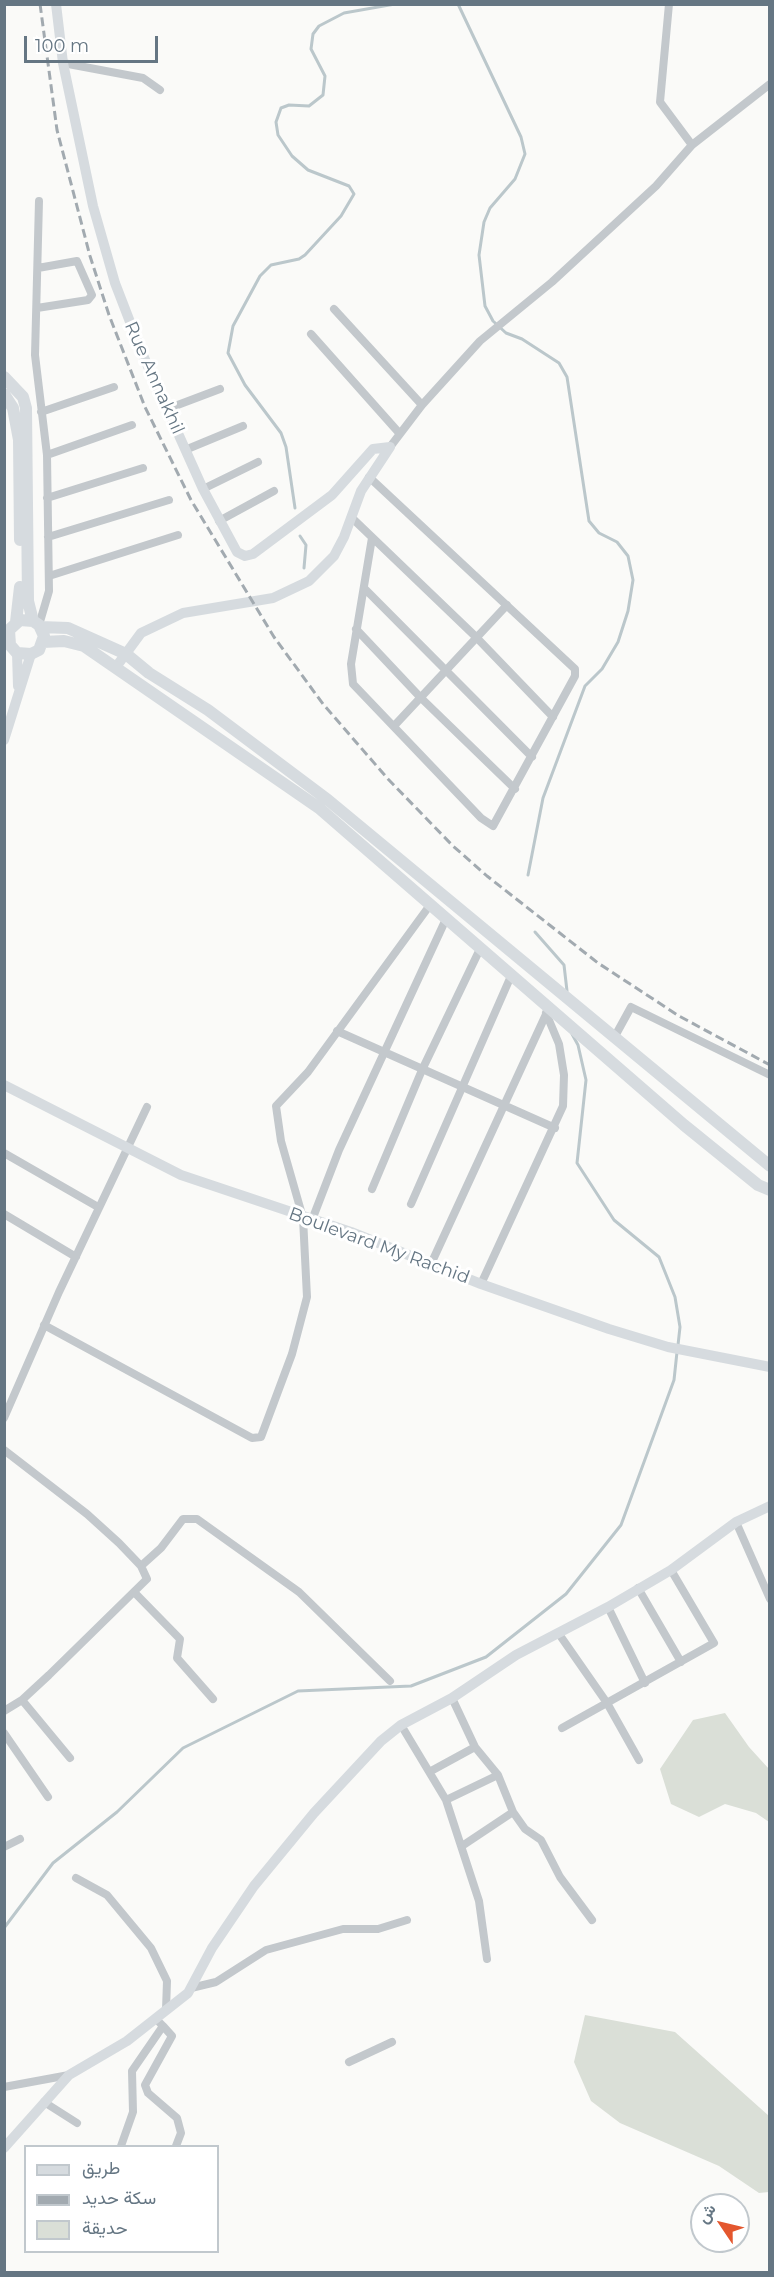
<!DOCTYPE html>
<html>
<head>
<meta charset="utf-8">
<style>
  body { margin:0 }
  #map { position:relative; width:774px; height:2277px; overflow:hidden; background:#fafaf8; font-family:Montserrat,Vazirmatn,sans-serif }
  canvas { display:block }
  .frame { position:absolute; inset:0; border:6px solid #657683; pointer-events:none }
  .legend { position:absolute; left:24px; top:2145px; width:195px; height:108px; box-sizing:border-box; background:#fff; border:2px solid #c1c8cd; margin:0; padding:8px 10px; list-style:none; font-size:18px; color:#657683 }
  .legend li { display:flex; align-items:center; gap:12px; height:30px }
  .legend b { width:30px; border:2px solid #c1c8cd }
  .north { position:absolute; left:690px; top:2193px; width:60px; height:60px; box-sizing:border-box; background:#fff; border:2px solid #c1c8cd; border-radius:50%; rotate:305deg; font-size:16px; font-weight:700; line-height:24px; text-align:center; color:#657683 }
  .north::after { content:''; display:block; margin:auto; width:21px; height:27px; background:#e4572e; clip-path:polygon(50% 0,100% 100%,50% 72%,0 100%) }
  .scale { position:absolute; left:24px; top:36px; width:134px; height:27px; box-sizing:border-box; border:3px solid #657683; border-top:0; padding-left:8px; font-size:18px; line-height:21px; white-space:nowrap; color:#657683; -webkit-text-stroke:4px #fff; paint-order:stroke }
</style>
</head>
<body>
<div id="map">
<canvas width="774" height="2277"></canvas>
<div class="frame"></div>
<ul class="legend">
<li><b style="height:8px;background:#d6dbdf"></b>طريق</li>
<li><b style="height:8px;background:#a2aab0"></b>سكة حديد</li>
<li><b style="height:16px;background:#dadfd7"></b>حديقة</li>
</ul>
<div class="north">ش</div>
<div class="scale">100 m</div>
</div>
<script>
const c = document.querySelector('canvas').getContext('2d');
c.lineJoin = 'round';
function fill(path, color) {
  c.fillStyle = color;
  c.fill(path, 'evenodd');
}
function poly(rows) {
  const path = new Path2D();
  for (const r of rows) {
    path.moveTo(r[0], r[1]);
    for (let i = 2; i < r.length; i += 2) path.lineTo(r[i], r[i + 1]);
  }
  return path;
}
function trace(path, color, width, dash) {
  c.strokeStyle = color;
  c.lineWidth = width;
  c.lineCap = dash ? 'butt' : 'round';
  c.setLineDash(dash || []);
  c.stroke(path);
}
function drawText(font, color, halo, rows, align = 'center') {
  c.font = font + ' Montserrat,sans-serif';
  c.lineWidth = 6;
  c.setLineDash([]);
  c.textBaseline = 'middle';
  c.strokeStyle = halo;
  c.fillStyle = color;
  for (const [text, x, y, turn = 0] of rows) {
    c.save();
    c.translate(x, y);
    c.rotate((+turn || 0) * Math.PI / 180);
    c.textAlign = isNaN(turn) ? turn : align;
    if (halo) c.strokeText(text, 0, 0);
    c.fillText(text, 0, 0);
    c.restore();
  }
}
fill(poly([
  [725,1713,749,1747,769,1769,769,1822,756,1813,725,1804,699,1817,671,1804,660,1769,693,1720],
  [585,2015,675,2032,769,2116,769,2192,759,2193,719,2166,620,2123,591,2101,574,2062]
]), '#dadfd7');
trace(poly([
  [458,4,521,137,525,154,515,179,490,208,484,222,479,255,485,306,493,321,506,333,522,339,559,363,567,377,589,521,599,533,617,542,628,556,633,580,628,611,618,642,602,669,585,686,543,798,528,875],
  [295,508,286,447,281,433,245,385,228,353,233,326,260,276,271,265,299,259,305,255,341,216,354,194,349,186,308,170,292,156,278,135,276,122,281,108,289,105,309,106,323,95,325,76,311,49,313,34,319,26,344,13,395,4],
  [300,536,306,545,304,568],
  [535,932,564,965,567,991],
  [572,1034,578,1045,586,1080,577,1163,614,1220,659,1257,675,1297,680,1327,678,1345],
  [4,1928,53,1863,117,1812,183,1748,298,1691,411,1686,486,1657,566,1594,621,1525,674,1380,677,1352]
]), '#bbc7cb', 3);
trace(poly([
  [669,4,660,102,692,145],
  [63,63,143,78,160,90],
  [39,201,35,355,47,455,49,591,39,625],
  [37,308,88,300,92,295,77,261,38,268],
  [334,309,422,405],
  [311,334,400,434],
  [167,409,220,389],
  [41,412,114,387],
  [390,447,422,405,480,341,552,282,656,186,692,145,770,84],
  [185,450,243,426],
  [47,455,132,425],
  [369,477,575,669,575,676,493,826,481,818,353,684,351,664,372,538],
  [203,489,258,462],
  [47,498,143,468],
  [351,517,476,637,553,717],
  [219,521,274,491],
  [48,537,169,500],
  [49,576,178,535],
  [364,588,532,757],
  [356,629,420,697,515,789],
  [394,726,507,605],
  [337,1031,555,1128],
  [614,1038,631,1007,770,1075],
  [4,1153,98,1207],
  [372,1189,422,1070,480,949],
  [411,1204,511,976],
  [4,1214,76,1257],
  [312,1220,339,1150,446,919],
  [431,1264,548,1010],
  [481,1284,563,1106,564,1075,559,1044,546,1013],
  [44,1325,252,1438,261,1437,292,1354,307,1297,303,1218,281,1141,276,1106,308,1072,430,905],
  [4,1418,59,1292,147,1107],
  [4,1450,87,1514,119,1543,141,1566,147,1579,49,1675,22,1700,4,1711],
  [736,1522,770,1599],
  [141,1566,161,1548,183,1519,197,1519,299,1592,390,1681],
  [638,1588,681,1662],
  [134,1592,180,1639,177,1658,213,1699],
  [608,1607,645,1683],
  [559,1634,607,1703,639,1760],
  [452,1698,475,1747,498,1775,513,1812,525,1829,541,1840,560,1877,592,1920],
  [22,1700,70,1758],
  [401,1725,446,1800,479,1901,487,1959],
  [562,1728,714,1643,671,1570],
  [4,1733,48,1797],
  [431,1771,475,1747],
  [446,1800,498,1775],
  [462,1846,513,1812],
  [4,1847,20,1839],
  [76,1878,107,1895,151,1948,167,1981,166,2010],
  [191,1988,216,1982,266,1950,343,1929,378,1929,407,1920],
  [163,2026,172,2036,145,2085,148,2093,177,2118,181,2133,176,2146],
  [349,2062,392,2042],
  [4,2087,69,2075],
  [44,2102,77,2123],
  [121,2146,133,2112,132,2071,163,2026,159,2022]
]), '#c3c8cc', 8);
trace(poly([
  [56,4,63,63,93,206,115,283,142,353,203,489,237,552,245,556,253,554,332,495,373,449,390,447],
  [17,653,18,686],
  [116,667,141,633,183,613,273,598,309,581,334,556,344,537,361,491,390,447],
  [4,740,31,654],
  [4,1085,181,1175,351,1232,481,1284,609,1329,668,1347,770,1367],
  [4,2148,69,2075,127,2041,188,1993,212,1948,254,1886,314,1813,381,1741,401,1725,452,1698,516,1655,608,1607,671,1570,736,1522,770,1506]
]), '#d6dbdf', 10);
trace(poly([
  [4,377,23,397,26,408,28,601,33,621,39,625,44,636,39,650,31,654,17,653,10,645,9,630,20,620,33,621],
  [4,394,13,408,19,440,20,540],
  [16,622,20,587],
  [40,627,68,628,126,654,149,673,208,710,328,800,770,1166],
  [43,642,64,641,84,646,319,808,684,1125,758,1185,770,1190]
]), '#d6dbdf', 12);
trace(poly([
  [40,4,57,130,90,256,109,315,145,407,191,500,274,637,323,704,388,779,453,846,487,876,598,963,679,1016,770,1065]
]), '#a2aab0', 3, [9, 4.5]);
drawText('18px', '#657683', '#fff', [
  ["Rue Annakhil",154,378,66],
  ["Boulevard My Rachid",379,1246,20]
]);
</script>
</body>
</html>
